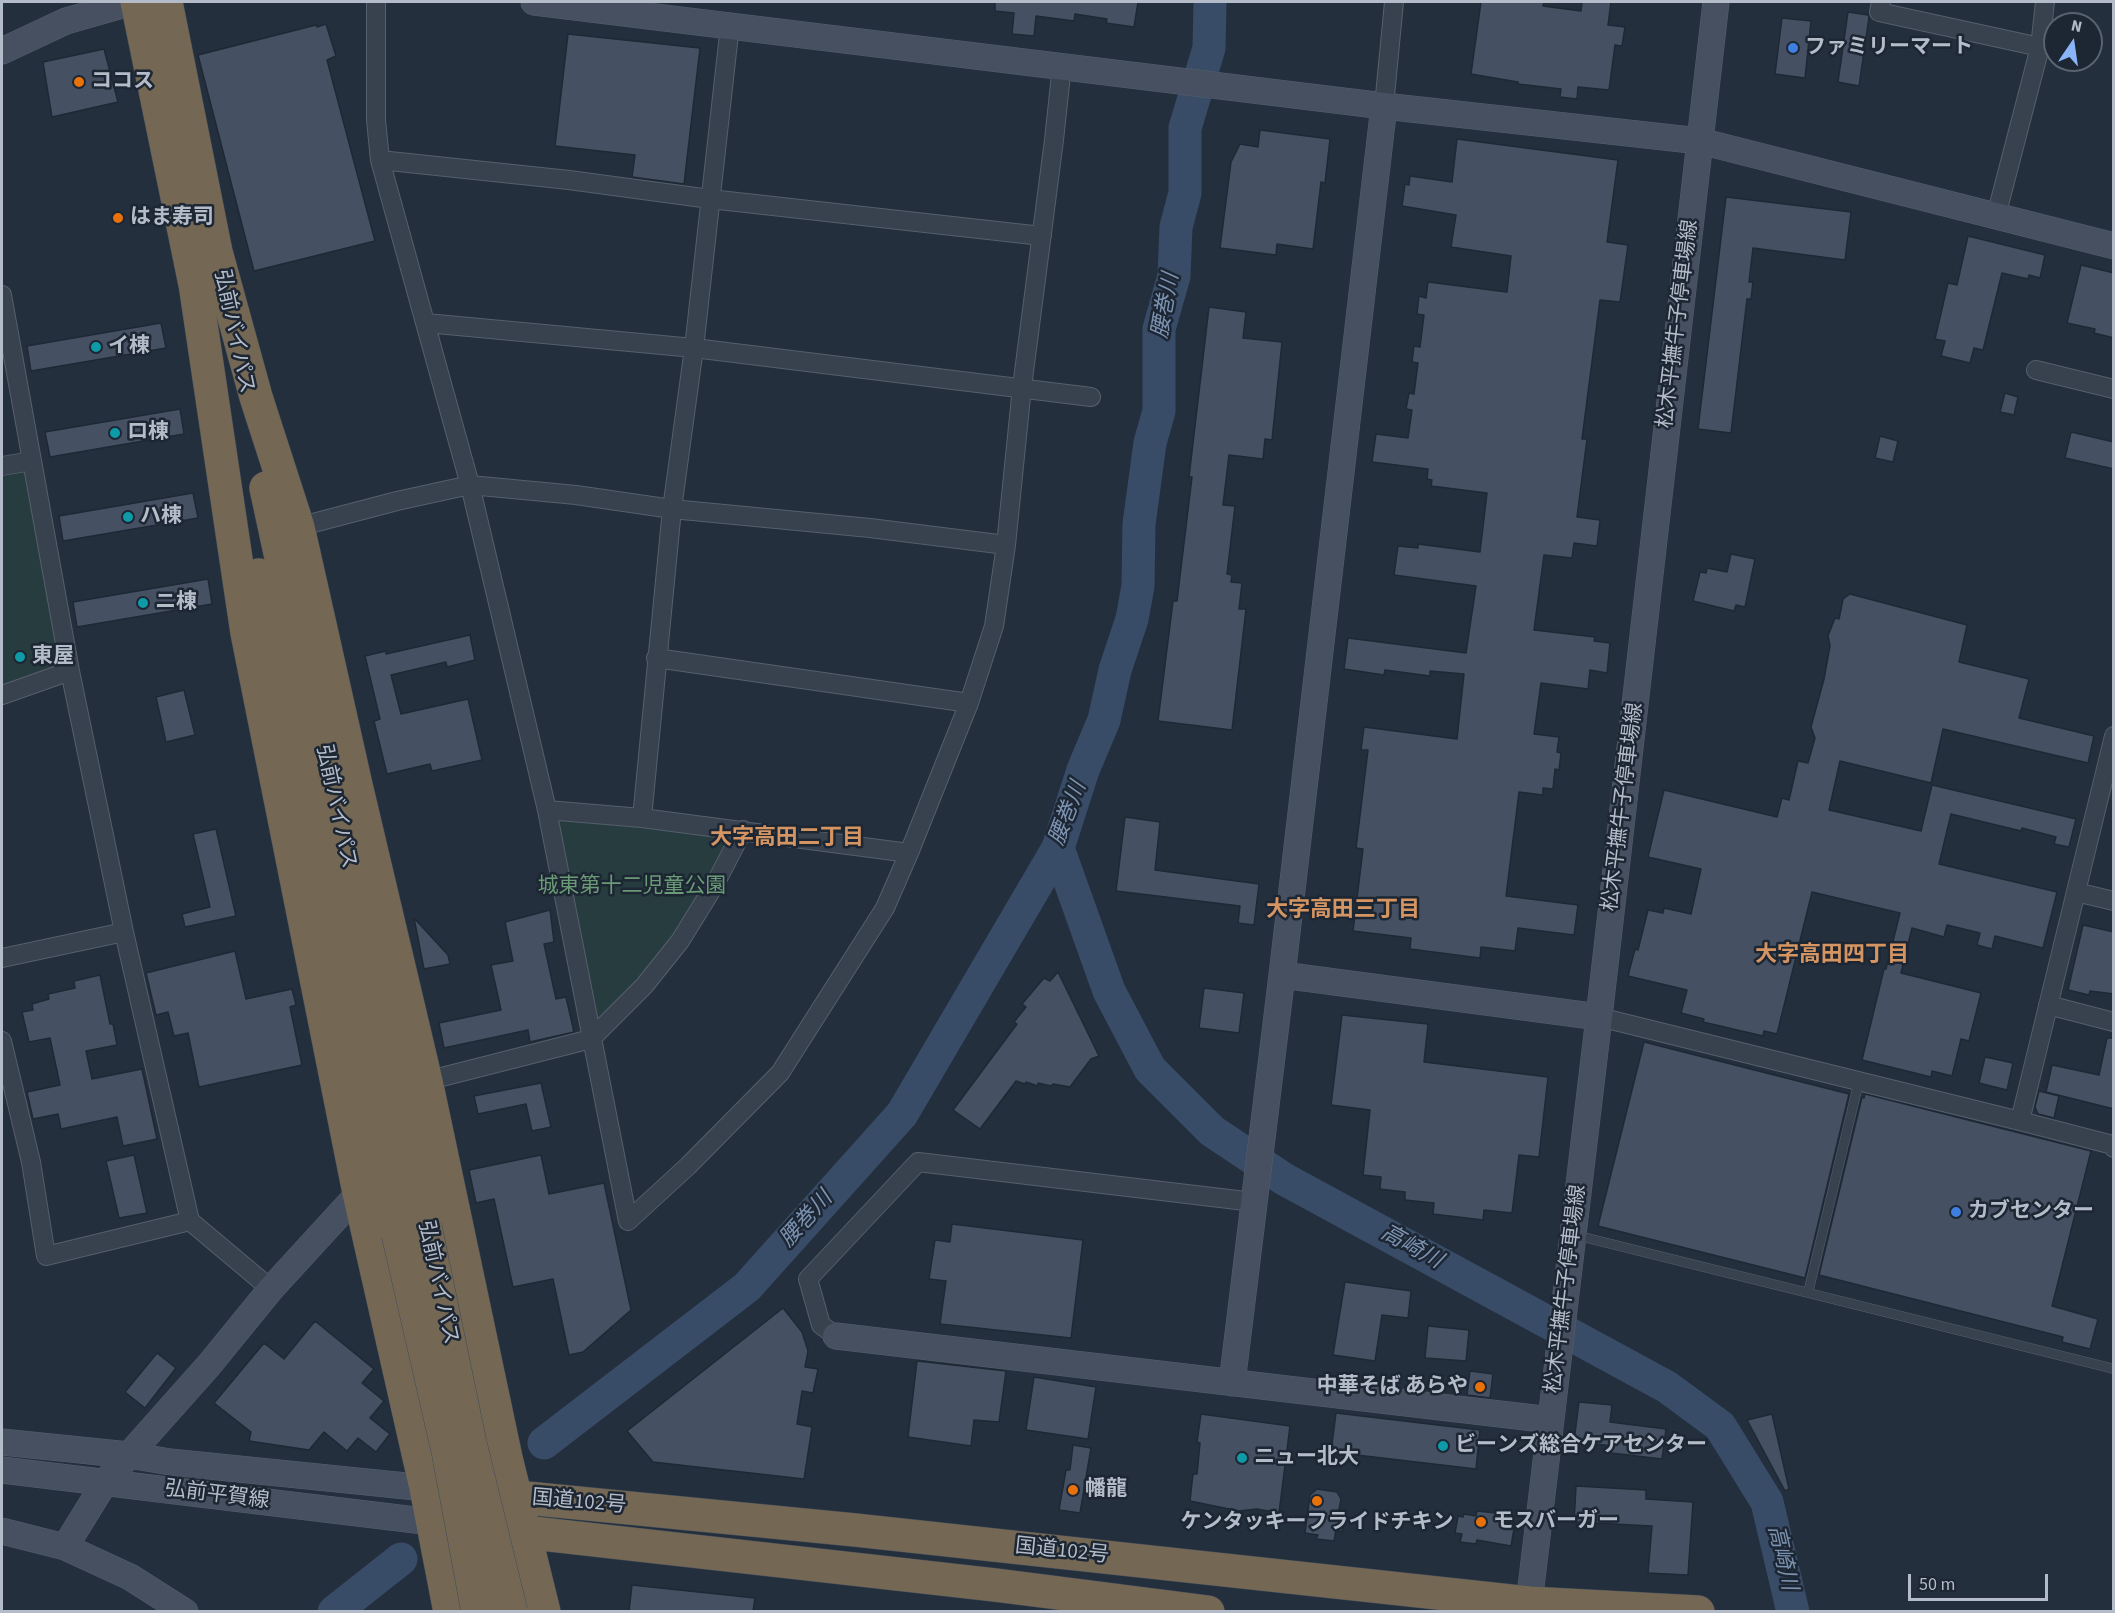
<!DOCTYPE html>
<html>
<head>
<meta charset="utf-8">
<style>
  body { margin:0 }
  #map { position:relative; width:2115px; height:1613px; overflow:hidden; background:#242f3e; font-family:"Source Sans 3",sans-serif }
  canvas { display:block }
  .frame { position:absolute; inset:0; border:3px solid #b4bcc9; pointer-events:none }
  .north { position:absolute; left:2043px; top:12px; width:60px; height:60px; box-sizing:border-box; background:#1d2633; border:2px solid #59626f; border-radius:50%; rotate:13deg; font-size:16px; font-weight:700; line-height:24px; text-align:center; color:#b4bcc9 }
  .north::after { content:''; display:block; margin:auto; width:21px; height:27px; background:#8ab4f8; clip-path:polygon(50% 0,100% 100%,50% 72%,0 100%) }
  .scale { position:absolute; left:1908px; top:1574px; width:140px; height:27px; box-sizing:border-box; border:3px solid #b4bcc9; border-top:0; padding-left:8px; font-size:18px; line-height:21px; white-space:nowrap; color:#b4bcc9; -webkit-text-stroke:4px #1d2633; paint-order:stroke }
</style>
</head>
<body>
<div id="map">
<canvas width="2115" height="1613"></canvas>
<div class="frame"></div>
<div class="north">N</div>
<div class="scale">50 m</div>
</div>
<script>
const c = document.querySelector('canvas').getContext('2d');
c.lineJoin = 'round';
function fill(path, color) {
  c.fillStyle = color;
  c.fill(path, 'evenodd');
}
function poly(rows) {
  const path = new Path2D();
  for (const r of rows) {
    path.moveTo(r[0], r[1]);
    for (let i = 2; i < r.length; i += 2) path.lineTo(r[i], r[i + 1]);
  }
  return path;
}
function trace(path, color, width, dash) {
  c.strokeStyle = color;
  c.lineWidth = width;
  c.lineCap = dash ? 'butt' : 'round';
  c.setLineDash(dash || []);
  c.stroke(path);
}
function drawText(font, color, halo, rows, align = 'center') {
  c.font = font + ' "Source Sans 3","Noto Sans JP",sans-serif';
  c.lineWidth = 5;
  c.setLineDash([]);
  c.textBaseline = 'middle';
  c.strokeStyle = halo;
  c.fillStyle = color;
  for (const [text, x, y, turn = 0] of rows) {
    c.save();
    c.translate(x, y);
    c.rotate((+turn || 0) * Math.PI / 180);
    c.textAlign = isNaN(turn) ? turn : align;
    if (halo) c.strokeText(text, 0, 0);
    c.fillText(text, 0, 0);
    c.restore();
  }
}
fill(poly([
  [24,471,61,665,2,684,2,475],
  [554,816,727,835,732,843,683,924,631,988,605,1016,596,1017]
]), '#263c3f');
trace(poly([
  [1058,848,1109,991,1150,1069,1212,1131,1284,1179,1667,1387,1720,1426,1767,1502,1793,1612],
  [544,1443,747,1287,902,1114,1058,848,1083,770,1104,720,1115,670,1132,619,1138,586,1139,524,1150,443,1159,411,1159,329,1174,276,1176,227,1185,193,1185,128,1209,48,1210,2],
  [334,1612,401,1559]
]), '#394c67', 33);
const building = poly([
  [995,2,1138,2,1134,27,1106,23,1107,19,1075,14,1074,21,1036,16,1034,36,1012,34,1014,13,995,11,995,2],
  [1481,2,1544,2,1543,6,1581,11,1582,2,1611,2,1608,25,1625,27,1622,46,1615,45,1609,90,1578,87,1577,99,1560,97,1561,89,1518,84,1518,82,1471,74,1481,2],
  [1848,12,1868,15,1869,17,1859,86,1838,82,1848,12],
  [1782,18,1811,21,1805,78,1775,74,1782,18],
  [326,24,336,56,327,60,375,241,254,271,198,55,316,25,317,27,326,24],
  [568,34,700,48,684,184,632,177,635,155,555,146,568,34],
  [104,49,118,102,52,117,43,62,104,49],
  [1260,130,1330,139,1325,183,1321,182,1313,249,1277,244,1276,255,1220,248,1231,162,1240,144,1258,147,1260,130],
  [1457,139,1618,160,1607,242,1628,245,1620,302,1600,300,1582,439,1587,439,1577,517,1600,520,1597,546,1574,543,1572,558,1544,555,1534,630,1595,637,1594,641,1610,643,1607,673,1590,670,1588,689,1541,683,1534,734,1559,737,1557,752,1561,753,1559,770,1555,769,1553,789,1543,788,1543,795,1519,792,1506,896,1578,905,1574,935,1518,928,1515,951,1481,947,1480,958,1410,949,1411,938,1353,931,1363,849,1356,848,1368,750,1361,750,1364,727,1457,739,1464,674,1430,671,1430,676,1385,670,1384,675,1344,669,1348,638,1466,653,1476,586,1394,575,1398,546,1418,548,1418,544,1480,552,1487,493,1431,486,1432,480,1427,479,1428,469,1372,462,1376,434,1408,438,1412,410,1406,409,1409,393,1414,394,1418,363,1412,362,1414,346,1420,347,1424,315,1417,314,1419,296,1426,298,1428,282,1507,292,1511,256,1451,247,1456,215,1402,206,1405,184,1409,185,1410,176,1452,182,1457,139],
  [1726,197,1851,212,1845,260,1753,248,1749,282,1753,282,1751,299,1747,299,1731,433,1698,429,1726,197],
  [1968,236,2045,255,2040,278,2029,275,2028,279,2002,273,1983,350,1974,348,1970,363,1941,356,1945,341,1935,339,1948,283,1957,285,1968,236],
  [2081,265,2114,273,2114,338,2094,333,2095,329,2067,323,2081,265],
  [1209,307,1246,312,1243,338,1282,342,1272,440,1265,439,1263,459,1229,455,1223,505,1235,506,1227,574,1232,575,1231,582,1242,583,1239,609,1246,609,1232,730,1158,721,1173,601,1177,601,1192,477,1189,477,1209,307],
  [161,323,166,348,31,371,27,346,161,323],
  [2005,393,2018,397,2014,415,2000,412,2005,393],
  [180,409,184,434,50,457,45,432,180,409],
  [2071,432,2114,442,2114,469,2065,458,2071,432],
  [1880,436,1898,441,1893,462,1875,458,1880,436],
  [193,493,198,518,63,541,59,516,193,493],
  [1731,554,1755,559,1745,607,1736,605,1734,611,1693,601,1700,572,1706,573,1707,568,1727,572,1731,554],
  [208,579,212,604,77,627,73,602,208,579],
  [1850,594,1967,625,1959,662,2029,679,2019,718,2094,736,2088,763,1943,729,1931,783,1840,761,1829,810,1921,831,1932,785,2076,819,2069,847,2054,844,2056,837,2022,828,2021,831,1951,814,1939,864,2057,892,2043,948,1995,936,1992,949,1977,945,1980,933,1947,925,1944,937,1912,928,1901,973,1981,993,1969,1041,1961,1039,1952,1076,1932,1071,1931,1077,1862,1060,1884,969,1886,969,1900,913,1812,892,1777,1034,1764,1031,1763,1036,1703,1022,1704,1019,1681,1013,1687,990,1628,976,1635,949,1638,950,1648,910,1663,913,1664,908,1691,914,1701,869,1648,857,1664,790,1777,817,1782,798,1789,800,1798,761,1808,763,1815,738,1811,727,1824,679,1830,646,1828,636,1835,618,1839,619,1843,599,1850,594],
  [470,635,475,660,447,667,446,662,391,675,401,714,468,699,482,760,432,771,430,764,387,774,374,721,380,719,365,656,386,651,386,654,470,635],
  [184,690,195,735,166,742,156,697,184,690],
  [1125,817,1160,822,1155,870,1259,884,1254,925,1238,923,1240,906,1116,891,1125,817],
  [216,829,236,916,185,927,182,914,210,907,193,834,216,829],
  [550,910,554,942,544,944,556,999,566,997,574,1032,530,1042,528,1030,444,1048,439,1023,501,1010,491,965,513,961,505,922,550,910],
  [414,918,448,955,450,964,424,969,414,918],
  [2083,925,2114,932,2114,994,2090,991,2089,995,2068,990,2083,925],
  [235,951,246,999,292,989,296,1005,290,1007,302,1065,199,1087,188,1033,174,1036,168,1012,156,1015,146,973,235,951],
  [1058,972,1099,1056,1091,1059,1070,1087,1053,1084,1051,1086,1038,1083,1038,1086,1026,1082,1025,1084,1016,1081,980,1129,953,1110,1017,1024,1014,1022,1026,1007,1022,1004,1044,978,1050,981,1058,972],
  [100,975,110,1024,113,1024,117,1045,86,1051,92,1079,142,1069,157,1139,123,1146,117,1117,61,1129,58,1114,33,1119,27,1092,60,1085,50,1038,29,1042,22,1012,33,1010,32,1004,49,999,48,994,75,988,74,981,100,975],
  [1204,988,1244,993,1239,1033,1199,1028,1204,988],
  [1342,1015,1428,1024,1424,1062,1548,1077,1539,1157,1519,1155,1512,1213,1484,1210,1483,1220,1433,1214,1434,1203,1405,1200,1405,1192,1380,1189,1381,1177,1363,1175,1370,1110,1331,1105,1342,1015],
  [2107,1038,2114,1038,2114,1109,2046,1092,2052,1065,2099,1075,2107,1038],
  [1644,1042,1849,1094,1805,1278,1598,1226,1644,1042],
  [1985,1057,2013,1063,2007,1090,1979,1083,1985,1057],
  [541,1083,551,1127,532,1131,526,1104,478,1114,474,1096,541,1083],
  [2039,1091,2059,1096,2054,1118,2038,1114,2035,1107,2039,1091],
  [1865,1094,2091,1151,2052,1306,2098,1319,2090,1349,2062,1342,2063,1337,1819,1275,1862,1097,1864,1098,1865,1094],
  [134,1155,147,1213,119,1218,106,1161,134,1155],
  [541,1155,549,1194,604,1183,631,1310,583,1352,569,1355,553,1279,513,1287,494,1199,476,1203,469,1170,541,1155],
  [952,1224,1083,1240,1071,1338,940,1324,946,1281,929,1279,935,1240,950,1242,952,1224],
  [1345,1282,1411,1291,1408,1318,1382,1315,1375,1361,1333,1355,1345,1282],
  [783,1308,802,1332,808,1351,805,1367,818,1369,813,1393,802,1391,797,1424,812,1427,804,1479,653,1462,627,1431,783,1308],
  [315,1321,374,1369,362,1383,384,1401,370,1418,390,1434,376,1452,358,1438,347,1451,324,1432,309,1450,249,1441,251,1432,214,1403,264,1343,284,1359,315,1321],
  [1428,1326,1469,1330,1466,1361,1425,1358,1428,1326],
  [157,1353,176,1368,145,1408,125,1392,157,1353],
  [917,1361,1006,1371,999,1422,974,1420,971,1446,908,1437,917,1361],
  [1470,1371,1493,1374,1490,1398,1467,1395,1470,1371],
  [1034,1377,1096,1387,1088,1439,1026,1430,1034,1377],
  [1579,1402,1612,1405,1610,1422,1666,1429,1662,1459,1611,1453,1612,1446,1574,1441,1579,1402],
  [1336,1413,1480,1430,1476,1469,1331,1452,1336,1413],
  [1201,1414,1290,1426,1279,1513,1257,1509,1239,1511,1190,1501,1193,1474,1197,1474,1200,1443,1197,1442,1201,1414],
  [1772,1414,1789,1489,1785,1491,1747,1420,1772,1414],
  [1073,1445,1091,1448,1080,1513,1059,1510,1066,1470,1070,1470,1073,1445],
  [1576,1486,1646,1490,1646,1499,1693,1502,1688,1575,1648,1573,1652,1526,1574,1522,1576,1486],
  [1317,1489,1337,1492,1341,1499,1338,1515,1345,1517,1342,1532,1336,1530,1334,1541,1316,1539,1318,1535,1305,1533,1310,1495,1317,1489],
  [1477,1511,1496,1513,1495,1520,1515,1523,1511,1546,1477,1540,1476,1544,1460,1542,1462,1534,1455,1533,1458,1516,1463,1517,1464,1514,1476,1516,1477,1511],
  [632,1585,755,1598,753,1611,629,1611,632,1585]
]);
fill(building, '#455162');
trace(building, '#1f2835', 1.5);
const lane = poly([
  [1575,1235,2114,1369],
  [1808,1293,1859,1081]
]);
const street = poly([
  [376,2,376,120,380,160,470,485,547,810,628,1221,688,1166,780,1073,885,908,909,853,969,703,994,626,1006,545,1022,387,1054,140,1062,65],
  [1881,2,1879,12,2040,47],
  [1384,106,1394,2],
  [380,160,569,180,710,199,1042,236],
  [1996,216,2040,47,2045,2],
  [2,295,70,671,124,932,190,1221,271,1289],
  [426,323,694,348,1091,397],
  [2036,370,2114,389],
  [2,466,32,461],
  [298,527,397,501,470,485,576,495,672,509,870,528,1006,545],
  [656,658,969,703],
  [2,695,70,671],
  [547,810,642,818,909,853],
  [642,818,672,509,694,348,730,25],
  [2076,892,2114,901],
  [2,958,124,932],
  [2048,1005,2114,1022],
  [1599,1017,2020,1121,2113,1145,2114,1148],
  [2,1041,31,1162,46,1256,190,1221],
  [426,1081,591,1039,644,986,680,941,714,886,743,830],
  [2020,1121,2114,736],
  [836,1336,821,1325,808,1279,918,1162,1254,1202]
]);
const secondary = poly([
  [534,2,1384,106,1700,141,2114,246],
  [2,51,66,21,133,2],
  [1282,975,1599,1017],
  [836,1336,1551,1420],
  [1232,1383,1282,975,1384,106],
  [2,1442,129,1455,170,1462,426,1488],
  [2,1470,432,1522],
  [2,1531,65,1547,130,1577,185,1612],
  [65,1547,105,1482,209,1365,271,1289,359,1193],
  [1528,1612,1599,1017,1716,2]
]);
const highway = poly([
  [137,2,198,299],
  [166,2,218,262],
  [213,241,256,397,298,527,356,785,426,1081,506,1458,544,1612],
  [194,277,247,633,359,1193,426,1488,450,1612],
  [266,488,425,1226],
  [259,575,398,1234],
  [496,1495,855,1530,1529,1603,1698,1612],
  [506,1530,995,1585,1208,1612]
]);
trace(lane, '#565f6c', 10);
trace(street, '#565f6c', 20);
trace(secondary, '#565f6c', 27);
trace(highway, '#434c59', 34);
trace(lane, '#38414e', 9);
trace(street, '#38414e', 18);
trace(secondary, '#465061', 26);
trace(highway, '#746855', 33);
const highwayBridge = poly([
  [425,1226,470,1443,511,1612],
  [398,1234,448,1451,478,1612]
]);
trace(highwayBridge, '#434c59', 34, []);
trace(highwayBridge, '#746855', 33);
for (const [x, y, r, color] of [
  [1793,48,6,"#3f7fe0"],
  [79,82,6,"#e8710a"],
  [118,218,6,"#e8710a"],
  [96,347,6,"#0f9aa8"],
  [115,433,6,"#0f9aa8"],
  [128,517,6,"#0f9aa8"],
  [143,603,6,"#0f9aa8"],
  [20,657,6,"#0f9aa8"],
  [1956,1212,6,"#3f7fe0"],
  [1480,1387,6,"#e8710a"],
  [1443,1446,6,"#0f9aa8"],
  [1242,1458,6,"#0f9aa8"],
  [1073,1490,6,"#e8710a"],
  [1317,1501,6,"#e8710a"],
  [1481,1522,6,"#e8710a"]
]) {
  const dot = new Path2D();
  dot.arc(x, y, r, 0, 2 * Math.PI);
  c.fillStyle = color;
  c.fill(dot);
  trace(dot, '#1d2633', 2);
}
drawText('bold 21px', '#b4bcc9', '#1d2633', [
  ["ファミリーマート",1805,48],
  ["ココス",91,82],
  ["はま寿司",130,218],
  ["イ棟",108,347],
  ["ロ棟",127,433],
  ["ハ棟",140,517],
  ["ニ棟",155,603],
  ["東屋",32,657],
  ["カブセンター",1968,1212],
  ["中華そば あらや",1468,1387,"right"],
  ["ビーンズ総合ケアセンター",1455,1446],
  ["ニュー北大",1254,1458],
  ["幡龍",1085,1490],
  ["モスバーガー",1493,1522],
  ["ケンタッキーフライドチキン",1317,1523,"center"]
], 'left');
drawText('21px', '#b4bcc9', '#1d2633', [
  ["松木平撫牛子停車場線",1679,324,-83],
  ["弘前バイパス",233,332,78],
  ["弘前バイパス",335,807,78],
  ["松木平撫牛子停車場線",1624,807,-83],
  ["弘前バイパス",437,1283,78],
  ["松木平撫牛子停車場線",1567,1289,-83],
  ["弘前平賀線",217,1496,7],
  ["国道102号",579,1503,5],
  ["国道102号",1062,1552,6]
]);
drawText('21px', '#6b9a76', '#1d2633', [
  ["城東第十二児童公園",632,887]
]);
drawText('italic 22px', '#7c92b1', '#1d2633', [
  ["腰巻川",1167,306,-80],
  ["腰巻川",1069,814,-69],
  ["腰巻川",807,1220,-48],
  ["高崎川",1411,1248,29],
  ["高崎川",1781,1558,77]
]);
drawText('bold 22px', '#d59563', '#1d2633', [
  ["大字高田二丁目",787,839],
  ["大字高田三丁目",1343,911],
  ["大字高田四丁目",1832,956]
]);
</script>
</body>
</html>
